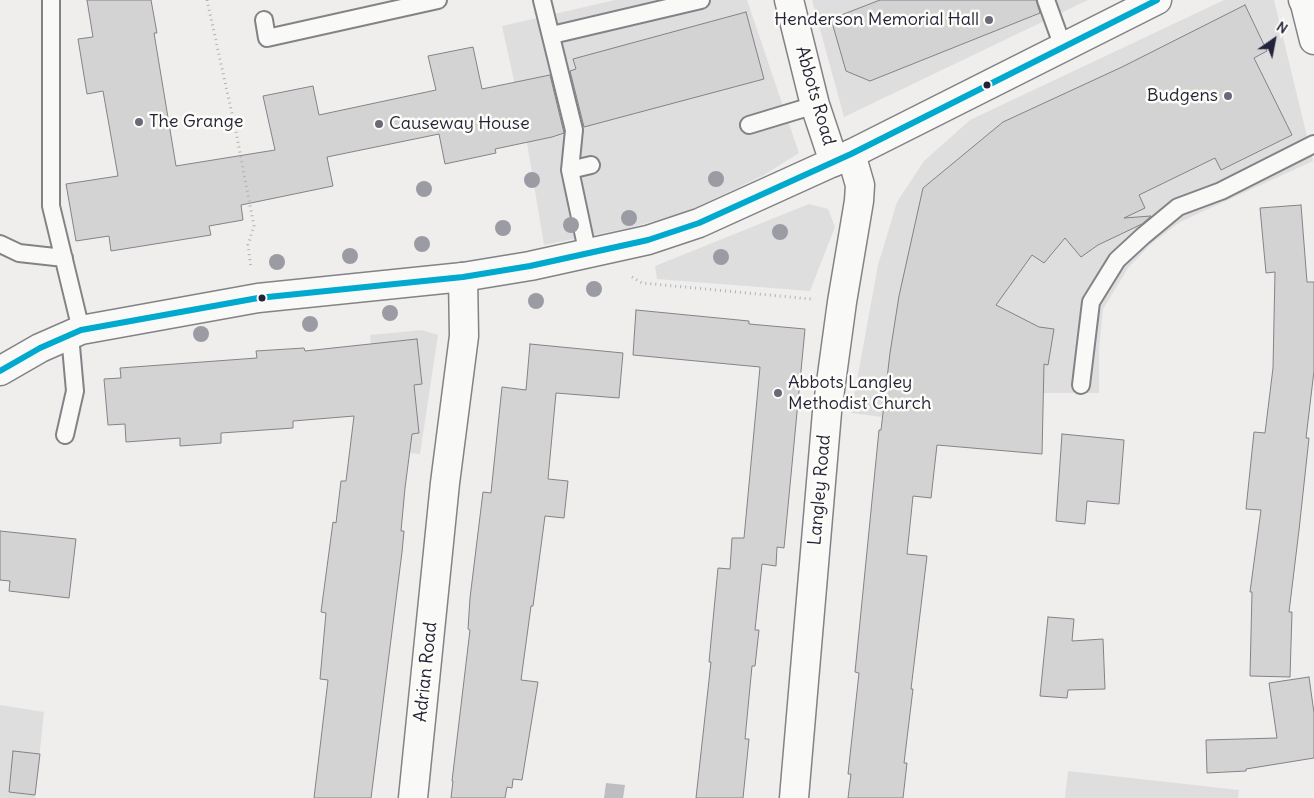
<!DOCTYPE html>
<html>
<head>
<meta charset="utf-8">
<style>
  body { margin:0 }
  #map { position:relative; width:1314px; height:798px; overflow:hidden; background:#efeeed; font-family:Delius,sans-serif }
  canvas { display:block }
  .north { position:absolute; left:1249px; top:15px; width:50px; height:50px; -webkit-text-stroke:4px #fdfcf7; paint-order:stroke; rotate:33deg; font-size:14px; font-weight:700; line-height:20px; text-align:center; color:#22223b }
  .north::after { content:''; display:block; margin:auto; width:18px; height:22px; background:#22223b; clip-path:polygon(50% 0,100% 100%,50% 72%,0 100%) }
</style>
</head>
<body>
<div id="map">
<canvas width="1314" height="798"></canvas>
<div class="north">N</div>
</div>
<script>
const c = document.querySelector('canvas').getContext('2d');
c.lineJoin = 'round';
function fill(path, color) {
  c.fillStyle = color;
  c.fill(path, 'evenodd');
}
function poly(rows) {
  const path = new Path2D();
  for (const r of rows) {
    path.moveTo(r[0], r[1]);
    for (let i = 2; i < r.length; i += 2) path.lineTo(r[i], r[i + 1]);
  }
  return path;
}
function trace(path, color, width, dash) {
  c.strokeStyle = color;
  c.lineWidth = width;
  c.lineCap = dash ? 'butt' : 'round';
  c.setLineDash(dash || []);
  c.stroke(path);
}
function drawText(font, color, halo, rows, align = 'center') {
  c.font = font + ' Delius,sans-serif';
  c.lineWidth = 5;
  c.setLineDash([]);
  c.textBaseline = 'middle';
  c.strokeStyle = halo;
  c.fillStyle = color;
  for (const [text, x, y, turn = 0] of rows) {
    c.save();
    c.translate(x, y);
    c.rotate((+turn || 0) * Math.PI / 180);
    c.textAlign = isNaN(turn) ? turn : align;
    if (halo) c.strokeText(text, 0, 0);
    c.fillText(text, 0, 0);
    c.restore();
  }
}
fill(poly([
  [615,0,747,0,799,153,764,175,687,212,629,228,544,245,525,131,502,26],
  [812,0,1088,0,844,117],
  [1224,0,1274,0,1313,161,1180,222,1151,244,1128,268,1103,309,1099,349,1099,393,1044,393,888,374,882,417,851,413,878,265,897,202,924,161,970,120],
  [809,204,828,209,835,227,810,291,657,279,655,266],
  [422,330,438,335,420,454,382,450,370,335],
  [0,705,44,712,35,798,0,798],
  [1068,771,1239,790,1238,798,1065,798]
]), '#dfdede');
fill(poly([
  [606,783,625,785,623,798,604,798]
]), '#bebec2');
const building = poly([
  [87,0,151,0,157,33,154,33,176,166,275,150,263,96,313,86,319,115,436,90,428,56,473,47,482,89,550,75,564,133,552,137,495,149,496,153,445,164,439,134,327,157,333,186,241,205,243,220,209,226,211,235,111,251,109,236,76,241,66,184,118,176,103,91,87,94,78,39,93,37,87,0],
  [880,0,1036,0,1040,13,870,81,846,71,831,19,880,0],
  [1245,5,1267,51,1254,58,1292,135,1221,170,1215,158,1139,195,1145,208,1124,218,1151,216,1142,224,1098,245,1081,257,1065,238,1044,263,1032,255,996,305,1039,327,1054,329,1048,365,1044,364,1042,454,937,445,931,498,913,496,907,554,927,556,911,689,913,689,904,763,907,763,903,798,848,798,851,774,848,774,859,673,855,672,879,430,881,430,890,353,899,296,923,188,1003,122,1122,67,1245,5],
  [746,12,764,79,584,127,570,71,576,69,573,59,746,12],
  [1301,205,1307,282,1314,282,1314,371,1306,438,1309,438,1299,530,1289,612,1292,612,1290,677,1250,676,1252,592,1250,592,1261,510,1246,509,1254,432,1265,433,1273,368,1275,272,1266,273,1260,208,1301,205],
  [636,310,749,321,749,324,805,329,784,548,777,547,776,566,762,564,755,630,759,630,755,666,752,666,745,739,749,739,743,798,696,798,711,662,709,662,718,568,730,569,732,538,744,538,760,367,633,355,636,310],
  [417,339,422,384,414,385,419,433,412,434,405,488,401,531,404,531,402,552,371,798,314,798,328,680,320,679,326,613,321,612,333,522,336,523,341,481,346,481,354,416,293,421,293,428,221,433,221,443,180,446,180,438,126,442,125,424,108,425,104,379,121,378,120,368,257,358,256,351,304,348,305,351,417,339],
  [530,344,623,353,619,398,556,393,548,479,568,481,564,518,545,516,533,606,531,606,521,680,538,682,522,780,513,779,512,788,507,787,505,798,451,798,453,781,452,781,470,630,468,629,470,598,483,492,491,493,502,387,526,390,530,344],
  [1062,434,1124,440,1119,504,1087,501,1085,524,1056,521,1062,434],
  [0,531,76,539,69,598,9,591,10,581,0,580,0,531],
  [1048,617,1074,619,1072,641,1103,639,1105,689,1068,690,1067,698,1040,696,1048,617],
  [1309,677,1314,713,1314,758,1246,769,1246,771,1207,773,1206,740,1277,738,1269,683,1309,677],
  [13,751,40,754,35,795,9,792,13,751]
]);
fill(building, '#d4d3d4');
trace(building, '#838287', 1);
const service = poly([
  [51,0,51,206,81,330],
  [542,0,574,130,570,170,588,255],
  [1046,0,1063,47],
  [264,20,267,38,438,0],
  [552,35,701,0],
  [749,125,815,105],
  [570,170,591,165],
  [0,244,19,253,64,258],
  [1081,385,1091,302,1117,260,1143,236,1178,207,1221,191,1314,144],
  [65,435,75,391,70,335]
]);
const minor = poly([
  [789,0,815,105,834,162],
  [1303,0,1305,4,1314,40],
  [413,798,445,483,464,336,463,277],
  [794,798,827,412,842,302,859,201,860,185,851,154]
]);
const tertiary = poly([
  [0,371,40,348,81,330,258,298,463,277,530,266,648,240,699,223,851,154,1157,0]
]);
trace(service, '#838287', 20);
trace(minor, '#838287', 31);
trace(tertiary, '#838287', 31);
trace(poly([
  [207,0,236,132,254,226,248,245,251,268],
  [632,277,642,283,811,299]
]), '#b2b2b4', 3, [1, 4]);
trace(service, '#f9f9f7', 16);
trace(minor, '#f9f9f7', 28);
trace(tertiary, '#f9f9f7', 28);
trace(poly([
  [0,371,40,348,81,330,258,298,463,277,530,266,648,240,699,223,851,154,1157,0]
]), '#00a9ce', 6);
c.fillStyle = '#9b9ba4';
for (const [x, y] of [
  [716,179],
  [532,180],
  [424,189],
  [629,218],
  [571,225],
  [503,228],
  [780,232],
  [422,244],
  [350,256],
  [721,257],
  [277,262],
  [594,289],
  [536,301],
  [390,313],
  [310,324],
  [201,334]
]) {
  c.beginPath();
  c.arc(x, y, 8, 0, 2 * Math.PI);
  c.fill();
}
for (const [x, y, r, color] of [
  [989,20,5,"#6a6979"],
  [987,85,4.5,"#22223b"],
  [1228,96,5,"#6a6979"],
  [139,122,5,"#6a6979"],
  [379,124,5,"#6a6979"],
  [262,298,4.5,"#22223b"],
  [778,393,5,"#6a6979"]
]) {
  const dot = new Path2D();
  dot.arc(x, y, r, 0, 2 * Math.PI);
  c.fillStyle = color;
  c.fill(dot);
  trace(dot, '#fdfcf7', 2);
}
drawText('18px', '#22223b', '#fdfcf7', [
  ["Henderson Memorial Hall",979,20,"right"],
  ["Budgens",1218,96,"right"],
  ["The Grange",149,122],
  ["Causeway House",389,124],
  ["Abbots Langley",788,383],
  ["Methodist Church",788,404]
], 'left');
drawText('18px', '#22223b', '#fdfcf7', [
  ["Abbots Road",815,96,74],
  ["Langley Road",820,490,-85],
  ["Adrian Road",426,672,-84]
]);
</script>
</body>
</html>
